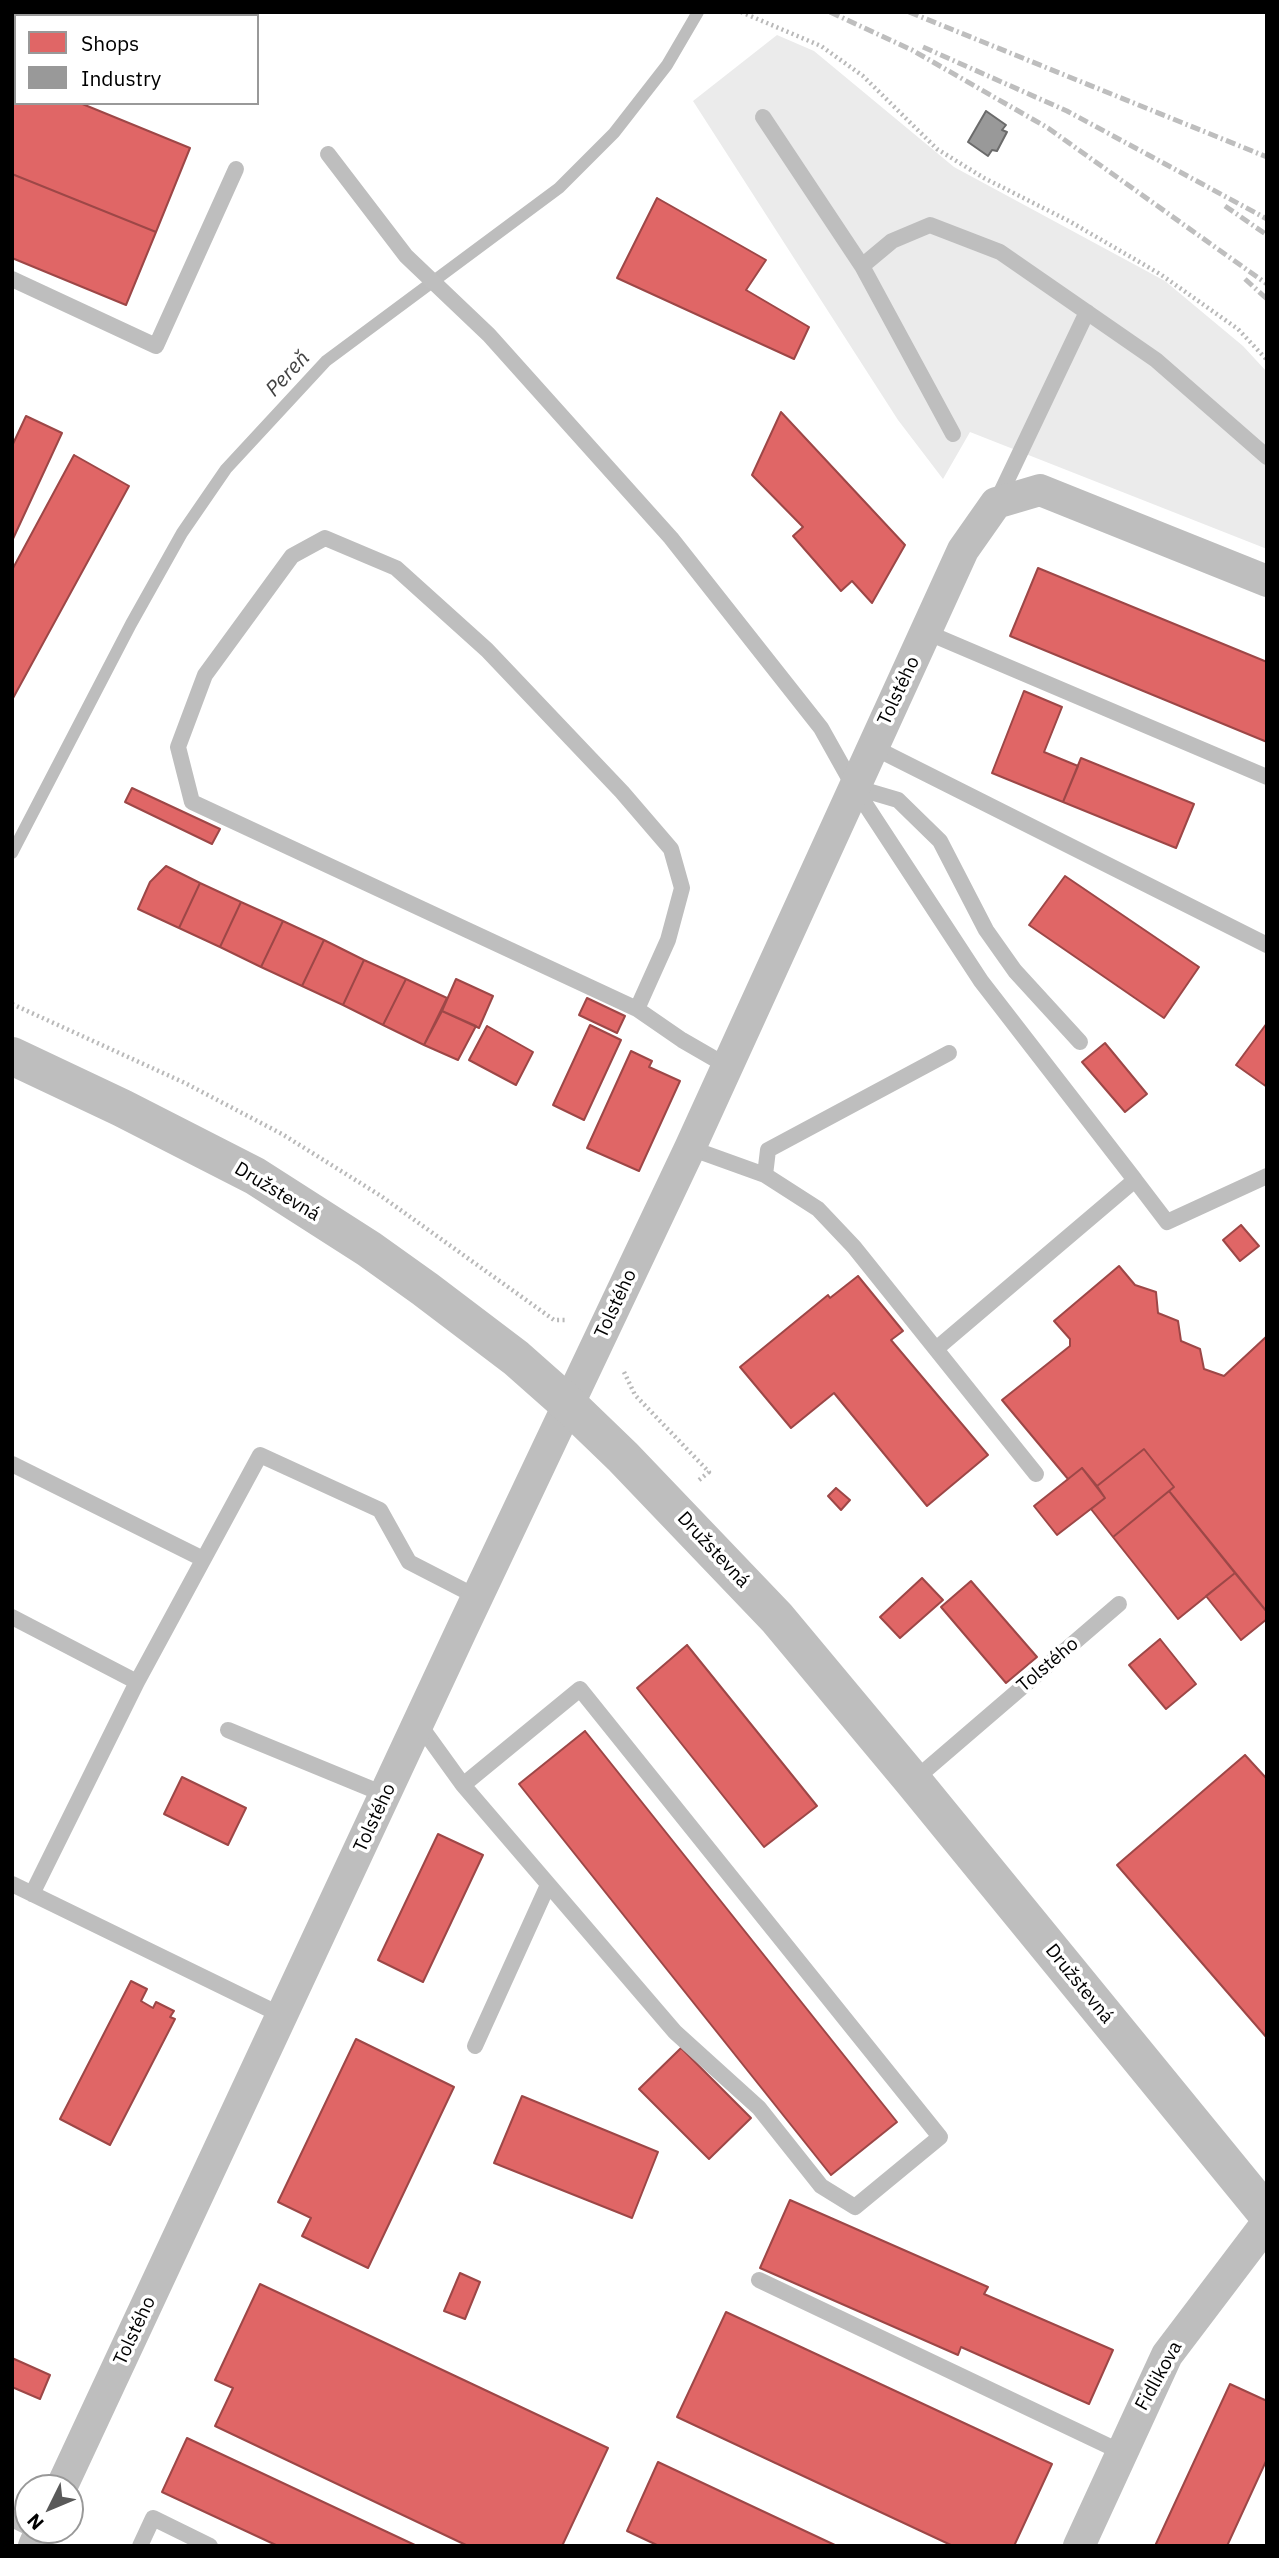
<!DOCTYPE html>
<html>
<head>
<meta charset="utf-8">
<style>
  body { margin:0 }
  #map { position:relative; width:1279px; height:2558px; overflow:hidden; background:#fff; font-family:"IBM Plex Sans",sans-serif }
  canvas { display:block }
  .frame { position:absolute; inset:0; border:14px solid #000; pointer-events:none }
  .legend { position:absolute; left:14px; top:14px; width:245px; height:91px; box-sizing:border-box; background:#fff; border:2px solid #999; margin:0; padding:9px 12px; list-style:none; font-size:21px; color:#000 }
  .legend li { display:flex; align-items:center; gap:14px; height:35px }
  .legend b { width:35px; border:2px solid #999 }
  .north { position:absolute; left:14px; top:2474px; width:70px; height:70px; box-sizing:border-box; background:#fff; border:2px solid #999; border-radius:50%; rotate:227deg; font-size:19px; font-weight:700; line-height:28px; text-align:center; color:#000 }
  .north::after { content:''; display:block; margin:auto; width:24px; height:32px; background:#595959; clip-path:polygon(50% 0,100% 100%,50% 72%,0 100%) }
</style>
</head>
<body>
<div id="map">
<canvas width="1279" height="2558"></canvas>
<div class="frame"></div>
<ul class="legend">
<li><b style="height:19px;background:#e06666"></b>Shops</li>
<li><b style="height:19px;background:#999"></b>Industry</li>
</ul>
<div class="north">N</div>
</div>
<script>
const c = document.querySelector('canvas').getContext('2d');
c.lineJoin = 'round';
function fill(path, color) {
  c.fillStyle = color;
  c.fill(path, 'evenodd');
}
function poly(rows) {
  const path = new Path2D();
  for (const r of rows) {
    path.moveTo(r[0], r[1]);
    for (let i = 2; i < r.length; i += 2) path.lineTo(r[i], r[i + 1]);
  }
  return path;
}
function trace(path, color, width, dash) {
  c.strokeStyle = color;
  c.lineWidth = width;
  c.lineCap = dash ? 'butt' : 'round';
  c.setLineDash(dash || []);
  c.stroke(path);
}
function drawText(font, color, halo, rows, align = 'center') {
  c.font = font + ' "IBM Plex Sans",sans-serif';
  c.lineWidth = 7;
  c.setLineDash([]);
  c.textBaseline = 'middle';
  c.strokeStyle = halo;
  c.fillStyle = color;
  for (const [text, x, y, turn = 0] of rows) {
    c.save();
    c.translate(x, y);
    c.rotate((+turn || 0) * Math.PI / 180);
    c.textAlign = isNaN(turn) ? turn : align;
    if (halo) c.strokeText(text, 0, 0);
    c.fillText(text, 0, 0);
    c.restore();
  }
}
fill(poly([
  [777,35,814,51,954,167,1165,281,1243,346,1267,372,1267,549,970,432,943,479,898,420,693,101]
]), '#ebebeb');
const shops = poly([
  [12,76,16,77,16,103,80,103,190,148,156,232,12,174,12,76],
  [12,174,156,232,126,305,12,258,12,174],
  [657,198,766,260,746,290,809,327,794,359,617,278,657,198],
  [781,412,905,545,872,603,852,581,841,591,793,536,803,527,752,475,781,412],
  [26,416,62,433,12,541,12,446,26,416],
  [74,455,129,486,12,700,12,570,74,455],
  [1038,568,1267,662,1267,742,1010,636,1038,568],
  [1024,691,1062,707,1044,752,1078,766,1063,802,992,773,1024,691],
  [1081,758,1194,804,1176,848,1063,802,1081,758],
  [132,788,220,829,212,844,125,802,132,788],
  [166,866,200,883,179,928,138,909,150,882,166,866],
  [1065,876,1199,967,1164,1018,1029,925,1065,876],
  [200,883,241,902,220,947,179,928,200,883],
  [241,902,283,921,261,967,220,947,241,902],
  [283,921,324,940,302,986,261,967,283,921],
  [324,940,364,960,343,1005,302,986,324,940],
  [364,960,406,979,383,1025,343,1005,364,960],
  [406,979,447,998,424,1045,383,1025,406,979],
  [456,979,493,996,479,1028,442,1011,456,979],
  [587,998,625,1016,617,1033,579,1015,587,998],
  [442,1011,476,1026,458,1060,424,1045,442,1011],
  [1267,1023,1267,1087,1236,1065,1267,1023],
  [590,1025,621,1040,584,1120,553,1105,590,1025],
  [487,1026,533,1052,516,1085,469,1060,487,1026],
  [1105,1043,1147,1094,1125,1112,1082,1062,1105,1043],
  [631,1051,652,1061,649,1067,680,1081,639,1171,587,1148,631,1051],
  [1241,1225,1259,1246,1240,1261,1223,1240,1241,1225],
  [1119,1266,1135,1285,1156,1292,1158,1313,1178,1321,1181,1341,1200,1349,1204,1369,1224,1376,1267,1336,1267,1612,1169,1491,1174,1487,1144,1449,1097,1486,1082,1468,1068,1479,1002,1400,1070,1346,1070,1339,1054,1321,1119,1266],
  [858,1276,903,1331,891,1340,988,1455,927,1506,834,1393,791,1428,740,1367,828,1295,830,1298,858,1276],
  [1144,1449,1174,1487,1113,1537,1091,1509,1105,1498,1097,1486,1144,1449],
  [1082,1468,1105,1498,1057,1535,1034,1506,1082,1468],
  [836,1488,850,1500,841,1510,828,1496,836,1488],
  [1169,1491,1235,1573,1178,1619,1113,1537,1169,1491],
  [1235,1573,1267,1612,1267,1619,1241,1640,1206,1596,1235,1573],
  [922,1578,943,1600,900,1638,880,1617,922,1578],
  [971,1581,1037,1657,1006,1683,941,1607,971,1581],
  [1160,1639,1196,1684,1166,1709,1129,1665,1160,1639],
  [687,1645,817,1806,764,1847,637,1688,687,1645],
  [585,1731,897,2122,831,2175,519,1784,585,1731],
  [1245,1755,1267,1779,1267,2038,1117,1865,1245,1755],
  [182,1777,246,1808,228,1845,164,1814,182,1777],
  [438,1834,483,1855,423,1982,378,1960,438,1834],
  [131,1981,147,1989,141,2001,153,2008,156,2002,174,2011,170,2017,175,2019,110,2145,60,2119,131,1981],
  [356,2039,454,2087,368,2268,302,2236,311,2218,278,2202,356,2039],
  [681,2048,751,2118,709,2159,639,2089,681,2048],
  [522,2096,658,2152,632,2218,494,2163,522,2096],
  [790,2200,988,2287,984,2294,1113,2350,1089,2404,961,2347,958,2355,760,2268,790,2200],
  [460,2273,480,2282,465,2319,444,2311,460,2273],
  [260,2284,608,2448,562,2546,468,2546,215,2426,233,2388,215,2380,260,2284],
  [726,2312,1052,2464,1014,2546,953,2546,677,2417,726,2312],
  [12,2358,50,2375,40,2399,12,2387,12,2358],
  [1230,2384,1267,2401,1267,2459,1227,2546,1155,2546,1230,2384],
  [187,2438,417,2546,278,2546,162,2492,187,2438],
  [658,2462,837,2546,659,2546,627,2531,658,2462]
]);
fill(shops, '#e06666');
trace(shops, '#9d4747', 2);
const industry = poly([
  [986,111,1006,125,1002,130,1007,132,997,151,992,150,988,156,968,142,986,111]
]);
fill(industry, '#999');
trace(industry, '#6b6b6b', 2);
trace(poly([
  [12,853,131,624,182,533,226,469,326,361,559,188,614,133,667,65,698,12]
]), '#bdbdbd', 12);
trace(poly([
  [741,12,821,46,863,76,937,149,984,178,1069,221,1160,274,1238,329,1267,360],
  [12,1004,185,1083,282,1134,381,1196,554,1320,568,1320],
  [624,1372,635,1395,709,1472,699,1480]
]), '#b9b9b9', 4.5, [2, 3.5]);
trace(poly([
  [763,117,862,266],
  [328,154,406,256,489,335,671,538,821,728,854,787,981,981,1135,1180,936,1349],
  [12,279,156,346,236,169],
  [953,434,862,266,892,241,930,225,1000,252,1156,360,1267,457],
  [997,501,1087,312],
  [926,632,1267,777],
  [873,747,1267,945],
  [854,787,898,800,940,841,986,930,1015,971,1080,1042],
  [637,1009,668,940,682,888,671,849,622,792,487,650,396,568,325,538,292,556,205,675,178,747,192,802,637,1009,682,1040,727,1066],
  [690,1148,765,1175,818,1209,854,1247,1036,1474],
  [765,1175,768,1150,949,1053],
  [1135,1180,1167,1222,1267,1176],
  [12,1464,203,1559],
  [12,1617,137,1682,32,1894],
  [137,1682,260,1455,380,1510,409,1562,477,1597],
  [419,1724,463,1785,675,2032,759,2108,821,2186,855,2207,940,2137,580,1689,463,1785],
  [228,1730,386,1795],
  [913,1781,1119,1604],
  [12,1884,283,2016],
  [475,2046,548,1885],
  [759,2280,1121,2452],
  [12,2519,28,2527],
  [140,2546,153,2518,210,2546]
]), '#bebebe', 16);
trace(poly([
  [61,2488,462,1629,690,1148,963,550,996,503,1040,490,1267,581],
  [34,2546,41,2530],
  [1079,2546,1167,2355,1267,2223]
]), '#bebebe', 32);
trace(poly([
  [12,1056,122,1108,255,1176,369,1249,425,1289,516,1358,568,1404,623,1457,777,1618,913,1781,1267,2214]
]), '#bebebe', 38);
trace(poly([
  [830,12,912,50,1048,128,1267,284],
  [909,12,1267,157],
  [923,47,1067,111,1267,219],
  [1225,206,1267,235],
  [1245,279,1267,299]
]), '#bebebe', 5, [10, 3.5, 2, 3.5]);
drawText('19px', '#000', '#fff', [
  ["Tolstého",899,691,-65],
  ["Družstevná",277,1192,31],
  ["Tolstého",616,1304,-65],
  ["Družstevná",713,1550,47],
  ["Tolstého",1048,1665,-40],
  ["Tolstého",375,1818,-65],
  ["Družstevná",1079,1984,51],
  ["Tolstého",135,2331,-65],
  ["Fidlikova",1159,2376,-61]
]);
drawText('italic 21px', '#424242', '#fff', [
  ["Pereň",288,374,-47]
]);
</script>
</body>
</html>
